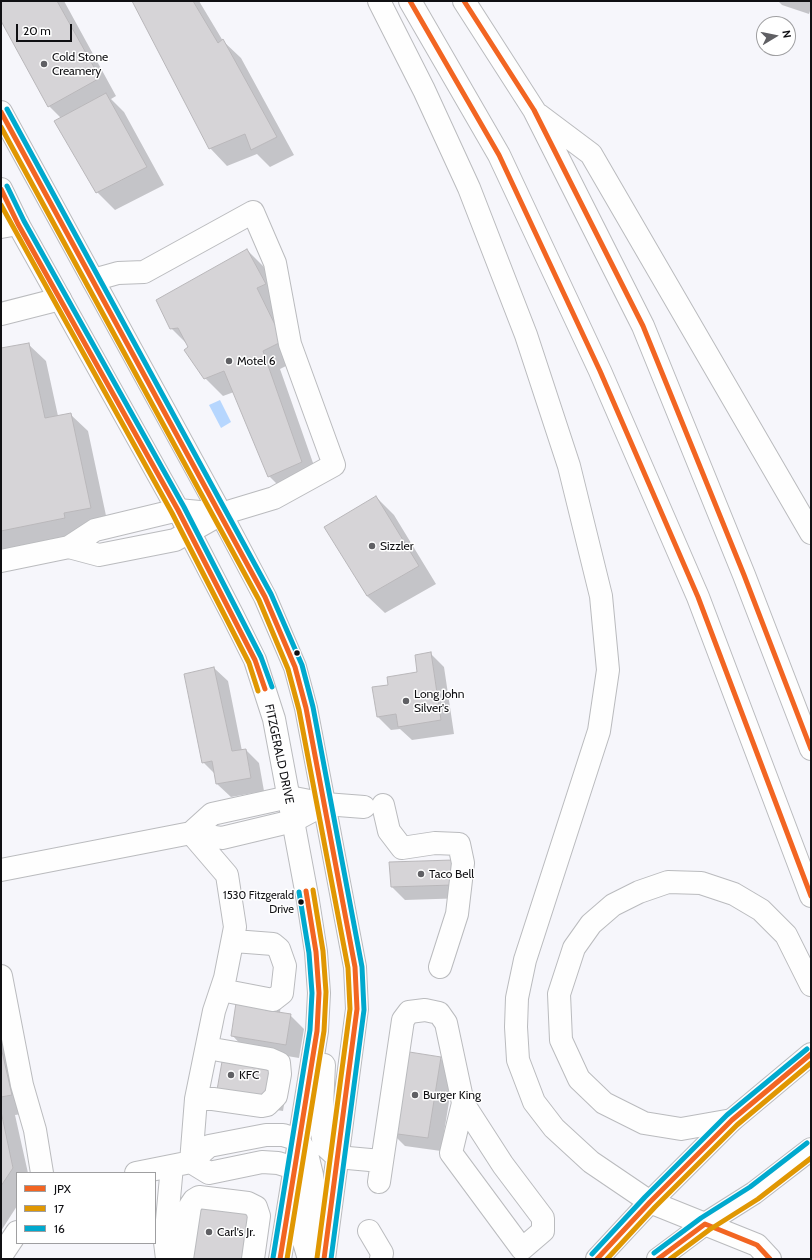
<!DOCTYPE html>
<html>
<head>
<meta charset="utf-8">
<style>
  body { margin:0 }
  #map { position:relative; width:812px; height:1260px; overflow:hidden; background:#f6f6fb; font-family:Cabin,sans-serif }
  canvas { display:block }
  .frame { position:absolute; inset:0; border:2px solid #101013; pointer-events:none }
  .legend { position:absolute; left:16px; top:1172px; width:140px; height:72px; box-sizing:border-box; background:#fff; border:1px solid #9f9fa1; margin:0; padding:5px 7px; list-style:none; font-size:12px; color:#101013 }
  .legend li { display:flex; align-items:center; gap:8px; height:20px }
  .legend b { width:20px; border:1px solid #9f9fa1 }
  .north { position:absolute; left:756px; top:16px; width:40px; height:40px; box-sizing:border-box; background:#fff; border:1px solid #9f9fa1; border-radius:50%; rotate:80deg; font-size:11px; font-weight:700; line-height:16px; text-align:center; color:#101013 }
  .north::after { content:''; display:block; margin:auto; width:14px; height:18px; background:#606064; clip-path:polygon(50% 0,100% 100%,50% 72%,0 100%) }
  .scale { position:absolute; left:16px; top:24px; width:56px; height:18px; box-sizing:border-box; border:2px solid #101013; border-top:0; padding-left:5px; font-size:12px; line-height:14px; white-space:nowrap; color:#101013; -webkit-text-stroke:3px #fff; paint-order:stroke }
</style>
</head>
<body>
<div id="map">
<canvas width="812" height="1260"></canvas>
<div class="frame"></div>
<ul class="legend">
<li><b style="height:5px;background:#f26522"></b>JPX</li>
<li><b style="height:5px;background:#e09702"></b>17</li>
<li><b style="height:5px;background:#00a9ce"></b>16</li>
</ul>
<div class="north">N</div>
<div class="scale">20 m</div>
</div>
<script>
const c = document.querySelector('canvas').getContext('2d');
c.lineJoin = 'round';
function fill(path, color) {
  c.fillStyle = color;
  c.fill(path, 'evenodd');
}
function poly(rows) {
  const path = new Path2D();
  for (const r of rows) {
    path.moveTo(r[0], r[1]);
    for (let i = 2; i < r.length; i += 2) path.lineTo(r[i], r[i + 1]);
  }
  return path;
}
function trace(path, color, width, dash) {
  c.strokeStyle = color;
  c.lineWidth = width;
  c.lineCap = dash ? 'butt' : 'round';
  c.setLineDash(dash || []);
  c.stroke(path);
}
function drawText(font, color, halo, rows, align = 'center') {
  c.font = font + ' Cabin,sans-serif';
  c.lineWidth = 3;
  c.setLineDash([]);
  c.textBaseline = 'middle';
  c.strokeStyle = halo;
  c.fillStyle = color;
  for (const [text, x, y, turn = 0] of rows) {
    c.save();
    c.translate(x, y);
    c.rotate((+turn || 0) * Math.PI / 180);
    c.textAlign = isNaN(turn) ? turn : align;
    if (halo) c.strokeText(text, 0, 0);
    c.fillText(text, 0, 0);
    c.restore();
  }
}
fill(poly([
  [220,400,231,422,221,428,209,405]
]), '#b6d6fe');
fill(poly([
  [1,1,64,1,116,96,111,99,124,112,164,185,115,210,97,192,61,118,49,106,1,19],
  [133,1,199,1,223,41,241,58,294,155,270,167,257,154,227,166,210,148],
  [778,1,811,1,811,8,809,14,782,5],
  [247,250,265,268,300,359,280,369,319,480,287,494,269,476,234,392,223,396,205,378,189,346,171,328],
  [28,344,46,361,58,416,70,414,88,431,108,525,83,535,1,553,1,349],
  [376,497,394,515,436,584,385,613,367,596,326,527],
  [430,653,444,667,454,734,412,740,400,729,391,730,378,717,389,686,419,673],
  [214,668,228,681,242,751,246,750,259,763,264,791,231,797,217,784,216,775,203,762],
  [452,861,467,898,405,900,392,887],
  [1,986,29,1113,15,1115,28,1173,17,1173,17,1206,1,1231],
  [281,1002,280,1013,290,1015,304,1029,299,1058,245,1049,232,1035,245,1006],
  [440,1058,454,1071,441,1151,405,1146,391,1132],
  [288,1080,283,1111,231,1103]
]), '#0003');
const building = poly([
  [1,1,57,1,100,78,48,107,1,21,1,1],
  [132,1,193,1,218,43,223,39,277,137,251,150,245,134,209,149,132,1],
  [106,93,147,167,96,193,54,121,106,93],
  [247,249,266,284,257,288,283,341,263,351,302,462,268,477,224,371,204,379,184,350,188,347,178,328,170,329,156,300,247,249],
  [29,343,45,418,71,413,91,508,64,513,65,518,1,531,1,348,29,343],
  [376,496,419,566,367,596,324,527,376,496],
  [431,652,441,720,398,727,396,714,377,717,372,687,388,685,387,677,417,672,415,655,431,652],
  [214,667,232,751,246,749,251,778,216,784,212,761,202,763,184,674,214,667],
  [453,860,453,885,391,887,389,862,453,860],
  [247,984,268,988,265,1010,291,1014,286,1045,231,1036,236,1003,247,984],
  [1,1047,12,1095,1,1097,1,1047],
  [403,1051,441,1057,428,1138,390,1133,403,1051],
  [223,1056,275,1066,270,1098,217,1090,223,1056],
  [1,1111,13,1168,1,1186,1,1111],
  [198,1200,254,1210,246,1259,188,1259,198,1200]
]);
fill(building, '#d6d4d7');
trace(building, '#b9b7ba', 1);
const minor = poly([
  [1,227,18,224],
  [1,314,60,299],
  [69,547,99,555,175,540,221,514,274,498,334,465,290,344,275,263,253,212,144,272,118,273,93,280],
  [1,561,69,547,95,530,178,510,221,514],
  [383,805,389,831,402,848,435,843,459,844,463,863,457,914,440,967],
  [191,833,227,875,235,927,225,978,214,1011,196,1099,191,1162],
  [191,833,212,814,289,797,325,804,364,807],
  [1,870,191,833,222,838,293,821,325,804],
  [1,976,22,1085,35,1130,42,1173],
  [221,990,273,1000,282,993,285,966,279,949,273,944,234,941],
  [196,1099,213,1099,262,1106,267,1105,276,1096,280,1074,279,1063,270,1059,207,1048],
  [337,1157,381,1161],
  [191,1162,209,1173,262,1162,278,1163,294,1168],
  [136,1173,191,1162,209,1146,266,1135,283,1135,299,1140],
  [379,1182,403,1020,409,1012,425,1010,439,1013,446,1023,463,1103,503,1165,543,1218,543,1231,522,1249,451,1153,463,1103],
  [369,1231,382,1253,381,1259],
  [1,1256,17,1232],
  [167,1259,165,1242,172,1166],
  [182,1259,190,1206,194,1200,199,1197,248,1203,256,1207,259,1216,253,1259]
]);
const major = poly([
  [1,112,221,514,265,597,295,667,306,708,355,967,357,1009,324,1259],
  [1,189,18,224,178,510,233,616,255,660,274,719,308,901,316,952,319,993,317,1031,280,1259],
  [324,1065,321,1127,324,1145,337,1157],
  [299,1140,308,1158,312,1175,313,1190,304,1242,309,1259],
  [597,1259,650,1202,732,1120,811,1054],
  [658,1259,705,1224,754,1193,811,1149]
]);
const highway = poly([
  [379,1,424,90,469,188,526,335,569,466,601,596,608,670,599,731,525,960,517,998,516,1027,518,1060,534,1102,554,1128,591,1162,650,1202,757,1245,770,1259],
  [410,1,499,155,600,371,698,597,811,896],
  [464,1,534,110,643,326,744,575,811,749],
  [539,115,591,154,811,533],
  [732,1120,681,1129,644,1123,604,1103,579,1079,561,1040,559,994,574,948,591,924,613,905,639,892,668,882,701,883,734,894,761,910,786,935,811,985]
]);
trace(minor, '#babbbe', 24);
trace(major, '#babbbe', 24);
trace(highway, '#babbbe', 24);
trace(minor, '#fefefe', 22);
trace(major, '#fefefe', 22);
trace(highway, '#fefefe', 22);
trace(poly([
  [410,1,499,155,600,371,698,597,811,896],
  [464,1,534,110,643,326,744,575,811,749],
  [1,112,265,597,295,667,306,708,355,967,357,1009,324,1259],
  [1,189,18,224,178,510,255,660,265,689],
  [280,1259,317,1031,319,993,316,952,306,891],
  [597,1259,650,1202,732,1120,811,1054],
  [658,1259,705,1224,757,1245,770,1259]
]), '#f26522', 5);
trace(poly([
  [1,127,259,600,288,669,299,710,348,968,350,1009,317,1258],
  [1,205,172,513,249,663,258,691],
  [287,1259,324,1031,326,992,323,951,313,890],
  [607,1259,655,1207,737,1125,811,1063],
  [670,1259,709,1230,758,1199,811,1158]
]), '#e09702', 5);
trace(poly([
  [7,109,271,594,302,665,313,707,362,967,364,1010,331,1259],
  [7,186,24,221,184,507,261,657,272,687],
  [654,1253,701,1218,750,1187,807,1143],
  [592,1254,645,1197,727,1115,807,1049],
  [273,1258,310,1030,312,993,309,953,299,892]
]), '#00a9ce', 5);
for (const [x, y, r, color] of [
  [44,64,4,"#606064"],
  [229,361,4,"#606064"],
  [372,546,4,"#606064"],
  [297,653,3.5,"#101013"],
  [406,701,4,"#606064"],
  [421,874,4,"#606064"],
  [301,902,3.5,"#101013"],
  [231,1075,4,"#606064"],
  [415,1095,4,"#606064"],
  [209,1232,4,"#606064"]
]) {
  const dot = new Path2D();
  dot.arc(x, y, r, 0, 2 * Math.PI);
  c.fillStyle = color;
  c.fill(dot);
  trace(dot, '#fff', 1.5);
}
drawText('11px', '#101013', '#fff', [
  ["1530 Fitzgerald",294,896],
  ["Drive",294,910]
], 'right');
drawText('12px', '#101013', '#fff', [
  ["Cold Stone",52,57],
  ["Creamery",52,71],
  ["Motel 6",237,361],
  ["Sizzler",380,546],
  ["Long John",414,694],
  ["Silver's",414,708],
  ["Taco Bell",429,874],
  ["KFC",239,1075],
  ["Burger King",423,1095],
  ["Carl's Jr.",217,1232]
], 'left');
drawText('12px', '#101013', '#fff', [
  ["FITZGERALD DRIVE",279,754,78]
]);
</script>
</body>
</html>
